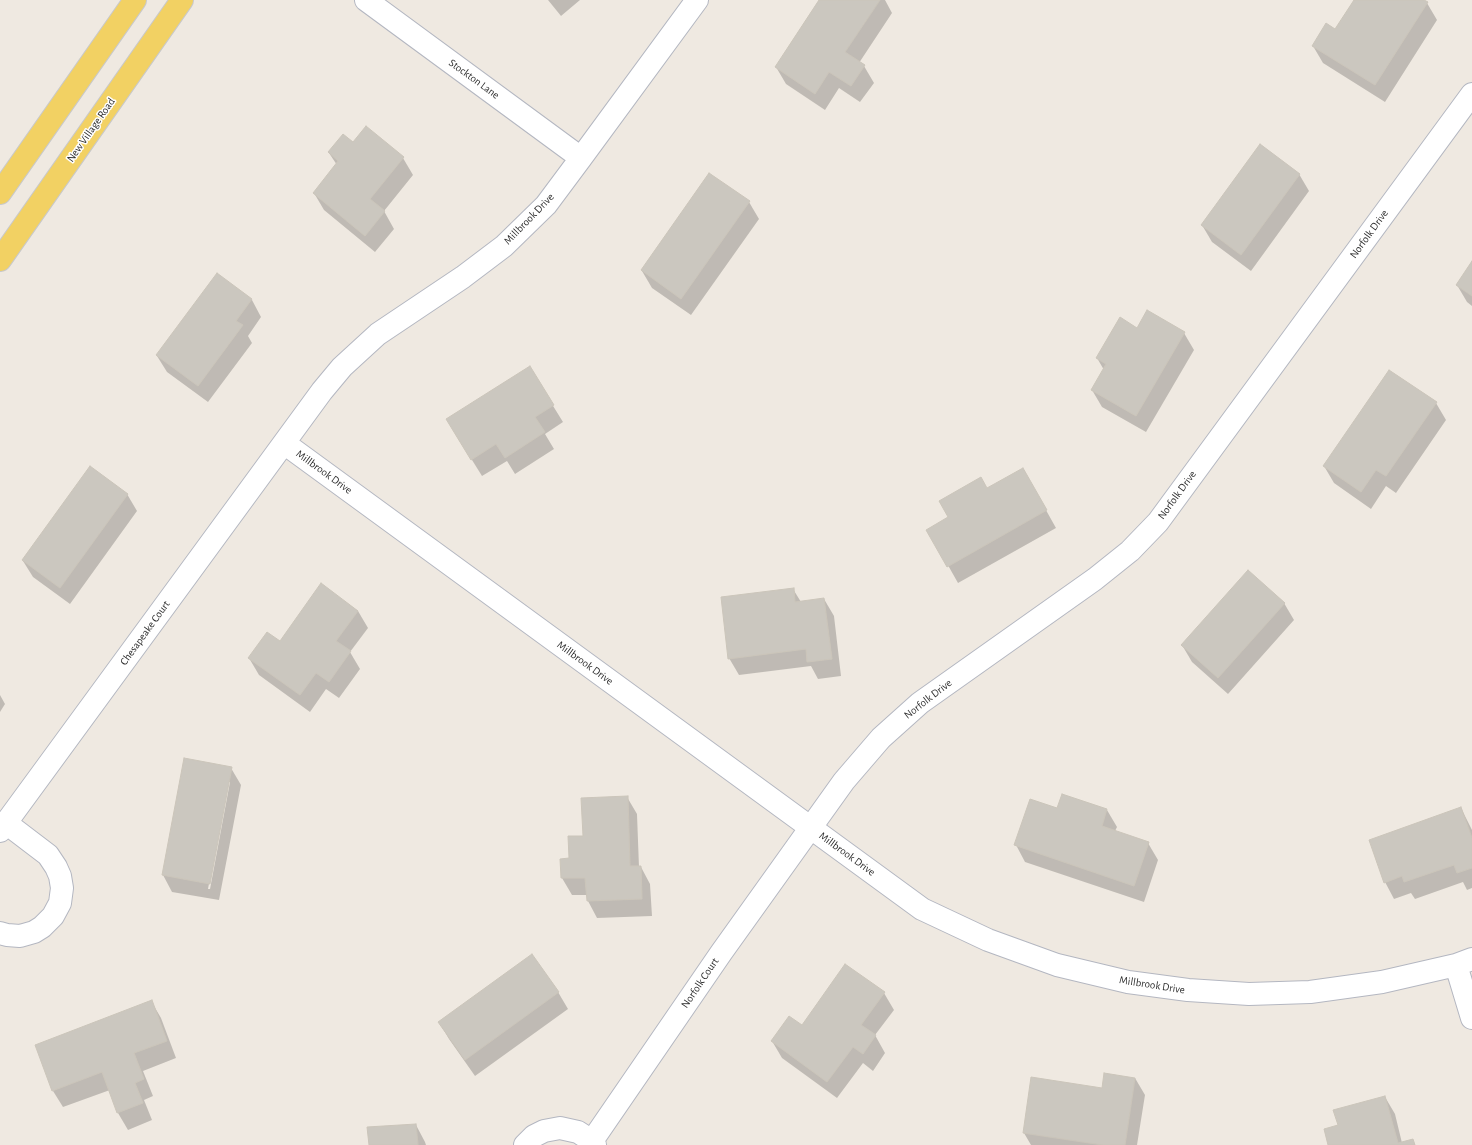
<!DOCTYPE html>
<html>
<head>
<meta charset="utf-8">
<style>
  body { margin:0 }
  canvas { display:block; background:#efe9e1 }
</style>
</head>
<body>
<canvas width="1472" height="1145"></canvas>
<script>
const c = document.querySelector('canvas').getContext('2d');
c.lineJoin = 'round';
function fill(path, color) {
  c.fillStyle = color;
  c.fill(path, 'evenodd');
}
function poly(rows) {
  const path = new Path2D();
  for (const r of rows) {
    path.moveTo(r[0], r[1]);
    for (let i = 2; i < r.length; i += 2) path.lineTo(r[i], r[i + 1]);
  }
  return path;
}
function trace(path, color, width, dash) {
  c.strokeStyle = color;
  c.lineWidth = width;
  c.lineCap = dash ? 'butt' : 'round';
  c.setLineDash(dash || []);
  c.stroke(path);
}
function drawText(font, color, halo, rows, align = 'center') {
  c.font = font + ' "Alegreya Sans",sans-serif';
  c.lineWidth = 3;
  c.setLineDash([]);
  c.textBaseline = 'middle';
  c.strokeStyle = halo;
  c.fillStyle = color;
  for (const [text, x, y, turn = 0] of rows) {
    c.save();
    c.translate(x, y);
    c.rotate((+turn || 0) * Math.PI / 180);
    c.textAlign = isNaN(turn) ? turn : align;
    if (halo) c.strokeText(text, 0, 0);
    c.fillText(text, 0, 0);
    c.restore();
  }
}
fill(poly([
  [548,0,580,0,561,16],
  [820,0,885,0,892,13,859,63,864,66,874,83,860,102,839,88,825,110,786,84,776,67],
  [1355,0,1423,0,1427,3,1437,20,1385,102,1323,63,1313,46,1336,31],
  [366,128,403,158,413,175,384,211,394,229,375,252,324,210,314,193,337,165,329,153,354,144],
  [1299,174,1309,191,1251,271,1212,242,1202,225],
  [749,202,759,219,691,315,652,288,642,271],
  [1472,263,1472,306,1467,302,1457,285],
  [217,274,252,300,261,317,248,336,252,343,208,402,167,372,157,356],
  [1138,329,1184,333,1194,350,1146,432,1102,407,1092,390,1104,370,1097,358],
  [529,367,563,422,545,434,554,449,515,474,507,461,482,476,457,436],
  [1436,403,1446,420,1396,493,1386,486,1371,509,1334,483,1324,466],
  [1023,469,1056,528,958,583,928,530,949,518,987,489],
  [127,494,137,511,70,604,33,577,23,561],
  [321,585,358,611,368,628,350,652,360,669,339,698,326,689,310,712,259,675,249,658,280,643],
  [793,589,801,602,824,599,834,616,841,676,818,679,811,666,739,675,729,658],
  [1284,603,1294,620,1228,694,1192,662,1182,645],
  [0,695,5,704,0,712],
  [231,768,241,785,219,900,172,892,163,875],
  [228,782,230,782,210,889,208,889],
  [627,797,637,814,639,867,641,867,650,884,652,916,597,918,588,901,587,895,572,895,562,878,561,860,570,859,584,837],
  [1461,808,1472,830,1472,888,1467,890,1463,882,1415,899,1411,893,1394,899,1385,882],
  [1058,809,1107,810,1117,827,1115,831,1148,843,1158,860,1144,902,1025,862,1016,845],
  [558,992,568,1009,475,1076,449,1039,439,1022],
  [884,993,894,1010,875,1035,885,1053,873,1071,863,1063,837,1098,782,1058,772,1041,803,1027],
  [151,1001,161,1018,176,1058,143,1071,153,1096,144,1100,152,1120,128,1130,118,1113,110,1090,63,1107,53,1091],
  [1135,1078,1145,1095,1137,1145,1031,1145,1024,1133,1103,1089],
  [1385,1097,1395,1114,1402,1143,1412,1140,1415,1145,1329,1145,1339,1126],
  [416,1125,425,1142,426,1145,370,1145]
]), '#0003');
const building = poly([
  [819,0,880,0,845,52,865,65,851,86,829,72,815,94,775,67,819,0],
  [1354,0,1424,0,1428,2,1375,85,1312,46,1326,23,1335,29,1354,0],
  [366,126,404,157,370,199,385,211,365,236,313,193,338,161,328,152,343,134,353,142,366,126],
  [1260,144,1300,174,1241,255,1201,225,1260,144],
  [709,173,750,201,681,299,641,270,709,173],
  [1472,261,1472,296,1456,285,1472,261],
  [217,273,252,299,236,321,243,325,198,386,156,355,217,273],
  [1147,310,1185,332,1136,416,1091,390,1106,364,1096,358,1120,317,1137,328,1147,310],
  [530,366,554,405,535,417,545,432,505,458,496,444,471,460,446,419,530,366],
  [1389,370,1437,402,1386,476,1376,470,1361,492,1323,466,1389,370],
  [90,466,128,494,60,588,22,560,90,466],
  [1023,468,1047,510,947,567,926,530,948,517,939,501,981,477,987,488,1023,468],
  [1248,570,1285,603,1218,678,1181,645,1248,570],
  [321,583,358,611,336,641,351,651,329,682,316,673,300,695,248,658,267,632,280,641,321,583],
  [794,588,795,602,824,598,832,659,807,662,806,649,728,659,721,597,794,588],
  [184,758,232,767,210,884,162,875,184,758],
  [1062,794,1107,809,1102,826,1149,842,1134,886,1014,845,1030,799,1057,808,1062,794],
  [628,796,630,866,641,866,642,899,587,901,585,878,561,878,560,859,569,858,568,836,583,836,581,798,628,796],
  [1461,807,1472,838,1472,868,1457,873,1454,865,1404,882,1402,876,1384,883,1369,840,1461,807],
  [532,954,559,992,465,1060,438,1022,532,954],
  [845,964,885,992,861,1025,876,1035,863,1054,853,1047,827,1082,771,1041,789,1016,802,1025,845,964],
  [152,1000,167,1041,134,1053,144,1079,135,1083,143,1103,117,1113,102,1072,52,1091,35,1045,152,1000],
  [1104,1073,1135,1078,1125,1145,1103,1145,1023,1133,1031,1077,1102,1088,1104,1073],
  [1385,1096,1398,1143,1413,1139,1415,1145,1328,1145,1324,1129,1338,1125,1333,1110,1385,1096],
  [416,1124,418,1145,369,1145,367,1127,416,1124]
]);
fill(building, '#cbc7bf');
trace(building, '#cbc5ba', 1);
const minor = poly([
  [366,0,581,158],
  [284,443,922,909,988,940,1057,965,1128,982,1188,990,1249,994,1310,992,1382,982,1456,965,1472,959],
  [0,831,322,391,342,367,378,334,463,277,504,246,546,205,581,158,697,0],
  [0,933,7,935,20,936,34,932,42,927,53,916,60,903,62,888,60,876,56,867,48,855,6,823],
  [1456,965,1472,1018],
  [592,1141,721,953,844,781,881,738,920,703,1095,579,1130,551,1158,522,1472,94],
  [525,1145,534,1136,544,1131,560,1128,578,1132,592,1141,595,1145]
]);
const major = poly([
  [0,193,135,0],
  [0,260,182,0]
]);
trace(minor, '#b4b7c1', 24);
trace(major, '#c9c9c9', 24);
trace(minor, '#fff', 22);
trace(major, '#f2d163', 22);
drawText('11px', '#2e2e2e', '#fff', [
  ["Stockton Lane",474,79,36],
  ["New Village Road",91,130,-55],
  ["Millbrook Drive",529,219,-46],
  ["Norfolk Drive",1369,234,-54],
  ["Millbrook Drive",324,472,36],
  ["Norfolk Drive",1177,495,-54],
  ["Chesapeake Court",145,633,-54],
  ["Millbrook Drive",585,663,36],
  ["Norfolk Drive",928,699,-38],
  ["Millbrook Drive",847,854,36],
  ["Norfolk Court",700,983,-56],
  ["Millbrook Drive",1152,985,9]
]);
</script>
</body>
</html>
